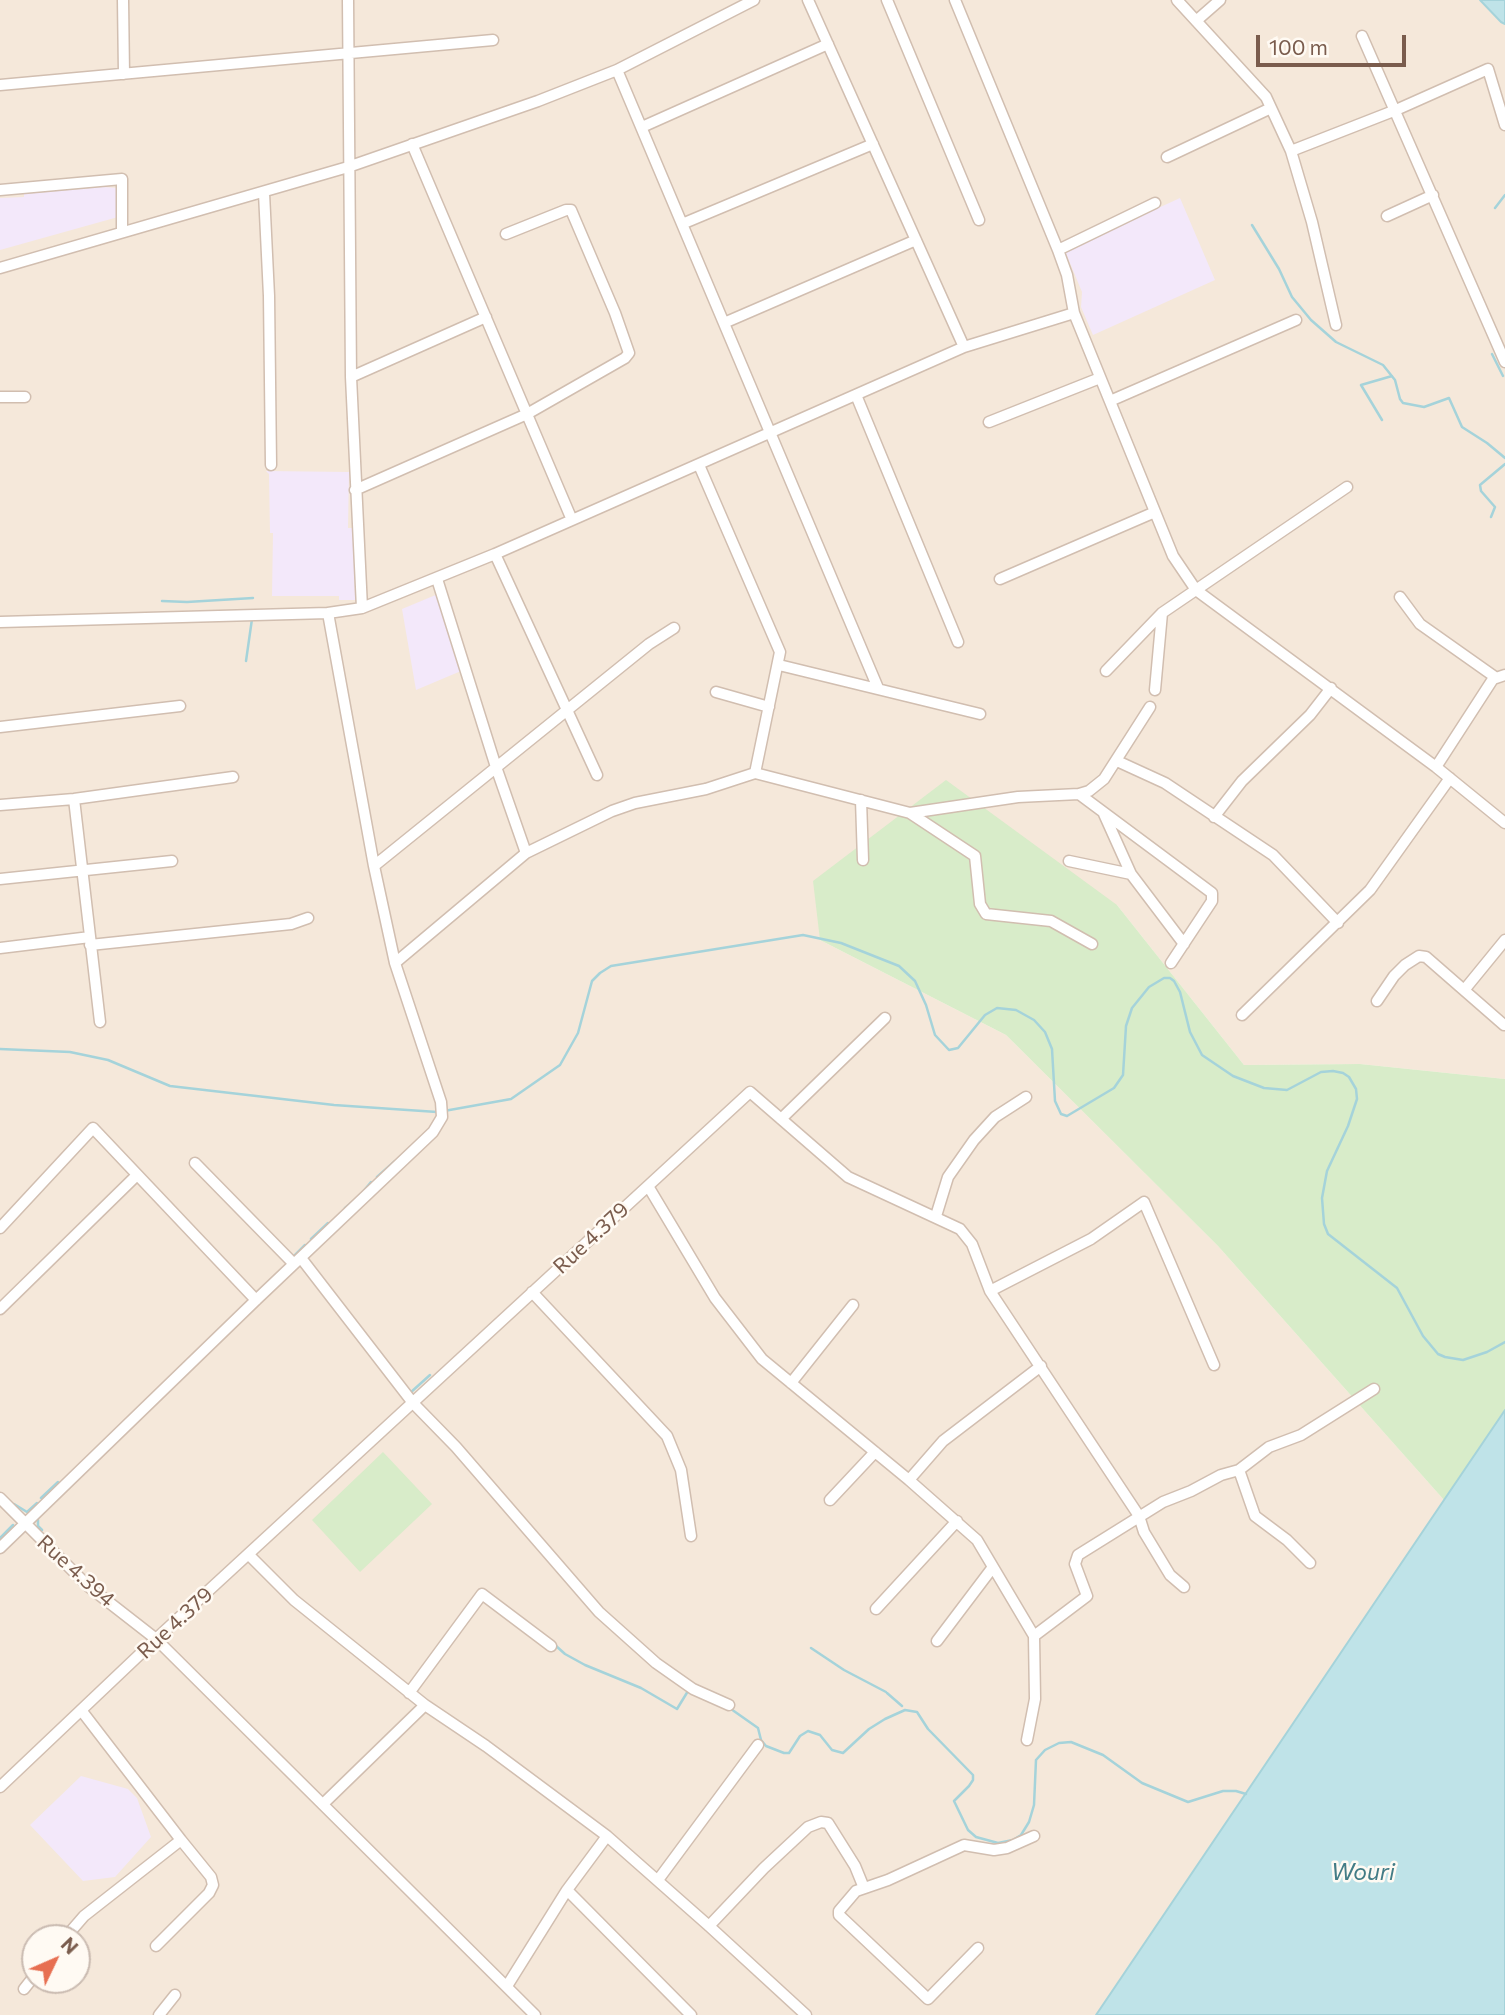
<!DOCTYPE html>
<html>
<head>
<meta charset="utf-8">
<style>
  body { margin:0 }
  #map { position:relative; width:1505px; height:2015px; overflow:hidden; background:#fdf6ec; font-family:Commissioner,sans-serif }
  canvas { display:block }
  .north { position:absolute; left:21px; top:1924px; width:70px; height:70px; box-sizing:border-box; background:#fffaf3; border:2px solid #cabbb1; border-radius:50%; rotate:46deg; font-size:19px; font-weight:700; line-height:28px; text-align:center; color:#7a5c4d }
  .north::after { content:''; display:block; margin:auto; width:24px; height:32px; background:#e76f51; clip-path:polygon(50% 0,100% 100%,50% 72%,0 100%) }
  .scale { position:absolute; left:1256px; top:35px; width:150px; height:32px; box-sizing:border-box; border:4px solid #7a5c4d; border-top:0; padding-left:9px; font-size:21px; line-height:24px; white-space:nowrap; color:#7a5c4d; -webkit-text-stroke:5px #fffaf3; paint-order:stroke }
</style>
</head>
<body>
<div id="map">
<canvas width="1505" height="2015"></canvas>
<div class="north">N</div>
<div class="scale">100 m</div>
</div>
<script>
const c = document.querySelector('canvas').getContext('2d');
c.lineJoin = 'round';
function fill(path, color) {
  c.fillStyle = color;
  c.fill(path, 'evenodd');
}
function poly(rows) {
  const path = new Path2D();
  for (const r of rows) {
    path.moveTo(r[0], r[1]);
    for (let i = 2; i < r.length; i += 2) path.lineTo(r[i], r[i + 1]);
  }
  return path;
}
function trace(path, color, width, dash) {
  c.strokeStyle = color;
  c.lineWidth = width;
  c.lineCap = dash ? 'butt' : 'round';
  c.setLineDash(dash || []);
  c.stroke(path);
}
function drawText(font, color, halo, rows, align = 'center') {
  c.font = font + ' Commissioner,sans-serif';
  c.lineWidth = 5;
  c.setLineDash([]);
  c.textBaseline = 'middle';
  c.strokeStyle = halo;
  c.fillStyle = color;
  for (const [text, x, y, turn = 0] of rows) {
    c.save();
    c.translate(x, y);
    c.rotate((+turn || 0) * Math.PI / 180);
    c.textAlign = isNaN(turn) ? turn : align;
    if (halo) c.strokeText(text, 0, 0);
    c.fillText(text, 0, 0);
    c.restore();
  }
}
fill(poly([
  [0,0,1480,0,1505,24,1505,1079,1360,1064,1244,1065,1117,905,820,940,1006,1035,1218,1246,1444,1500,1096,2015,0,2015],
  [35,1938,77,1938,77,1980,35,1980]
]), '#f5e8da');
fill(poly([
  [103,187,117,188,118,217,0,250,0,198,24,197,24,194],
  [1180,198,1215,280,1093,335,1081,307,1082,292,1065,251],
  [266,471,349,472,348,528,353,528,355,600,339,600,339,596,272,596,273,533,270,533,269,474],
  [438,594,461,671,416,690,402,609],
  [81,1776,128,1789,137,1798,151,1837,115,1877,83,1881,30,1825]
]), '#f3e8fa');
fill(poly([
  [946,780,1117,905,1244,1065,1360,1064,1505,1079,1505,1410,1444,1500,1218,1246,1006,1035,820,940,813,881],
  [383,1452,432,1504,360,1572,312,1520]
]), '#d8ecc9');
const water = poly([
  [1480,0,1505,0,1505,24,1501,22,1480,0],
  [1505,1410,1505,2015,1096,2015,1444,1500,1505,1410]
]);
fill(water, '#bfe3e8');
trace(water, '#a5d3da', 2);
trace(poly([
  [1495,208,1505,195],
  [1252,225,1279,269,1292,297,1311,320,1336,342,1383,365,1395,380,1400,399,1403,403,1424,407,1449,398,1462,427,1487,443,1505,458],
  [1492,354,1503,376],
  [1382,420,1361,385,1392,376],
  [1491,517,1495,507,1481,491,1480,485,1505,464],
  [162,601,187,602,253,598],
  [246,661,252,619],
  [0,1049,70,1052,108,1060,170,1086,334,1105,437,1112],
  [444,1111,511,1099,560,1065,578,1033,592,981,600,973,611,966,803,935,841,943,899,966,915,981,926,1005,935,1035,949,1050,958,1048,985,1015,997,1008,1016,1010,1034,1020,1045,1032,1052,1049,1055,1101,1061,1114,1067,1116,1114,1088,1123,1075,1126,1026,1132,1008,1149,987,1164,978,1170,978,1174,981,1180,992,1190,1032,1202,1055,1233,1076,1264,1088,1287,1090,1321,1072,1333,1071,1343,1073,1349,1077,1356,1089,1357,1099,1348,1126,1327,1171,1322,1198,1324,1224,1328,1234,1397,1288,1423,1336,1438,1354,1445,1357,1463,1360,1487,1352,1505,1342],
  [377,1177,395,1161],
  [362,1193,371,1182],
  [345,1208,356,1199],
  [311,1239,328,1223],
  [294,1256,305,1245],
  [410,1393,430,1375],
  [41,1498,58,1482],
  [14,1504,27,1512,37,1503],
  [38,1520,38,1526,42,1530],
  [0,1538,13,1525],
  [555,1645,565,1654,585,1665,641,1688,677,1709,688,1691],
  [811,1648,844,1670,886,1692],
  [887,1693,902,1706],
  [731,1709,758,1728,761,1740,766,1746,784,1753,789,1753,800,1736,808,1731,820,1735,832,1750,843,1753,869,1729,885,1719,905,1710,917,1712,928,1729,973,1775,973,1780,969,1786,954,1801,968,1830,976,1837,998,1843,1013,1840,1021,1835,1029,1822,1034,1805,1036,1760,1045,1750,1059,1743,1071,1742,1103,1755,1142,1783,1188,1802,1223,1791,1236,1791,1246,1794]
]), '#a5d3da', 2.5);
const street = poly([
  [123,0,124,74],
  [348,0,351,377,362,608],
  [808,0,964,347],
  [887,0,979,220],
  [1177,0,1266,97,1291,151,1312,222,1336,325],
  [1196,21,1220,0],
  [1362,36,1505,362],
  [617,70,878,688],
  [0,85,493,40],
  [642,127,828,44],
  [412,144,572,520],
  [1291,151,1396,110,1488,69,1505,125],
  [1167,157,1271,108],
  [0,190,122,179,122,232],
  [264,193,269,296,271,465],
  [1387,216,1433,195],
  [682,224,873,144],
  [1058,250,1155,203],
  [0,268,348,167,538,101,617,70,754,0],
  [1074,313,1173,556,1196,590,1436,767,1505,823],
  [724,323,916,240],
  [351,377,486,317],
  [856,395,958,642],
  [0,397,25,397],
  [1110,401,1296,320],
  [989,422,1100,378],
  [699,465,780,652,755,773],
  [355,490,527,414,625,358,629,353,615,313,571,210,566,210,506,234],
  [495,554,597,775],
  [437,579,496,767,526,853],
  [1000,579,1155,512],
  [1400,597,1420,624,1495,677],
  [0,622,328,613,362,608,495,554,964,347,1074,313,1067,275,1058,250,955,0],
  [779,665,980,714],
  [1106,671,1162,613,1347,487],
  [1155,690,1162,613],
  [716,692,769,707],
  [0,727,180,706],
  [1117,761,1165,783,1273,855,1338,923],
  [1436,767,1493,679,1505,675],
  [1079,794,1212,893,1212,901,1171,963],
  [74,799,100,1022],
  [861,800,863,860],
  [0,805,74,799,233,777],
  [910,813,975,856,980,904,986,914,1051,921,1092,944],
  [1104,814,1131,874,1184,944],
  [1214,817,1242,781,1310,715,1331,688],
  [1069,861,1131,874],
  [374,866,649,644,674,628],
  [0,879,172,861],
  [90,945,291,924,308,918],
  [0,948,90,937],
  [395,963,526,853,612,811,635,803,706,789,755,773,910,813,1018,797,1079,794,1089,791,1104,779,1150,707],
  [1465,989,1505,940],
  [1377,1001,1394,976,1405,965,1419,956,1426,957,1504,1025],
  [1242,1015,1370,890,1450,778],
  [781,1119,885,1018],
  [195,1163,294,1264],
  [648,1186,715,1298,762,1359,909,1480,977,1540,1034,1636,1035,1699,1027,1740],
  [936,1216,948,1177,974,1140,995,1117,1026,1097],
  [0,1228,93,1128,256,1300],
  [301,1258,413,1403,456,1447,599,1612,656,1663,693,1689,729,1705],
  [990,1291,1091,1239,1144,1202,1214,1365],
  [532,1292,667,1436,681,1470,691,1536],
  [0,1309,137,1175],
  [791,1383,853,1305],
  [1239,1470,1255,1516,1287,1540,1310,1563],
  [909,1480,943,1441,1041,1366],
  [0,1498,88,1586,156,1639,535,2015],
  [830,1500,875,1452],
  [0,1548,256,1300,433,1132,442,1117,441,1102,395,963,374,866,328,613],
  [249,1555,294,1600,425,1705,486,1746,607,1836,709,1926,806,2015],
  [876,1609,957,1521],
  [1034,1636,1087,1596,1075,1564,1078,1555,1163,1502,1191,1491,1221,1475,1239,1470,1269,1447,1301,1435,1374,1389],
  [937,1641,993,1567],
  [409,1693,482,1594,551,1646],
  [0,1787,156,1639,750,1092,848,1177,960,1229,972,1244,990,1291,1139,1516,1144,1532,1170,1575,1184,1587],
  [323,1804,425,1705],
  [658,1880,758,1745],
  [567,1890,691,2015],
  [709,1926,764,1868,808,1827,821,1822,828,1823,855,1866,864,1888],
  [65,1938,84,1916,181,1840,81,1710],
  [156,1946,209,1893,213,1885,211,1877,181,1840],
  [978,1948,928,1999,839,1915,839,1911,856,1891,888,1880,964,1845,994,1850,1007,1848,1034,1836],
  [507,1986,567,1890,607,1836],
  [24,1989,35,1975],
  [159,2015,175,1995]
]);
trace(street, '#d1beb0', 13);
trace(street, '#fff', 10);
drawText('21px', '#7a5c4d', '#fffaf3', [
  ["Rue 4.379",591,1238,-43],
  ["Rue 4.394",76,1571,42],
  ["Rue 4.379",175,1623,-43]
]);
drawText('italic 23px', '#437c86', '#fffaf3', [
  ["Wouri",1363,1872]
]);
</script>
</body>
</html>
